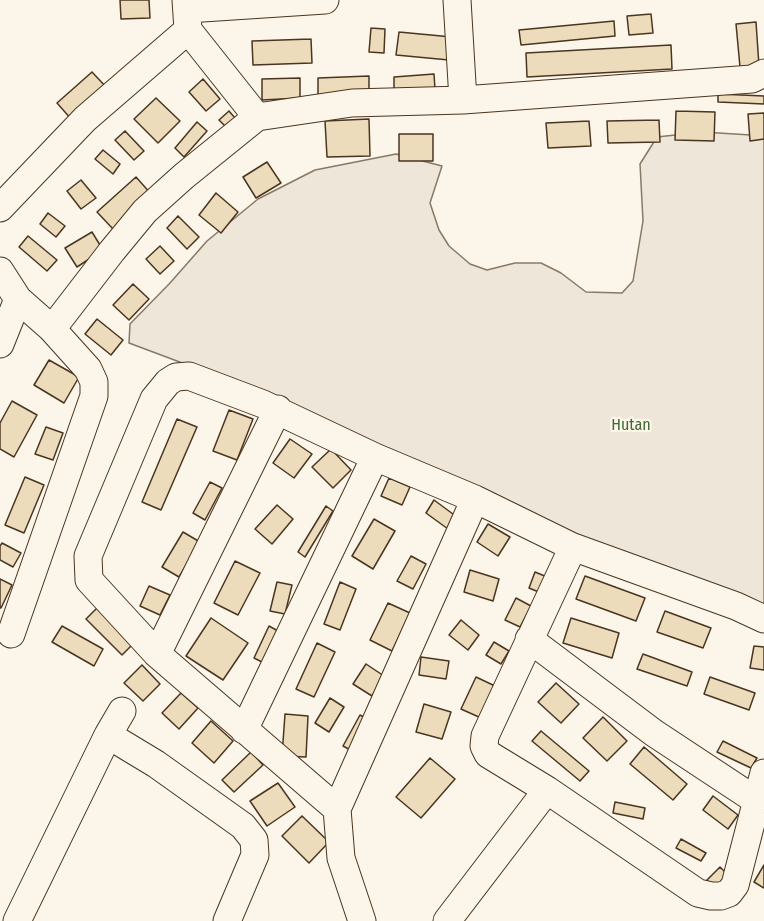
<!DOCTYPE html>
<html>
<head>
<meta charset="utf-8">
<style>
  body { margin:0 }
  canvas { display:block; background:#fbf6e9 }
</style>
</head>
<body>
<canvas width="764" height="921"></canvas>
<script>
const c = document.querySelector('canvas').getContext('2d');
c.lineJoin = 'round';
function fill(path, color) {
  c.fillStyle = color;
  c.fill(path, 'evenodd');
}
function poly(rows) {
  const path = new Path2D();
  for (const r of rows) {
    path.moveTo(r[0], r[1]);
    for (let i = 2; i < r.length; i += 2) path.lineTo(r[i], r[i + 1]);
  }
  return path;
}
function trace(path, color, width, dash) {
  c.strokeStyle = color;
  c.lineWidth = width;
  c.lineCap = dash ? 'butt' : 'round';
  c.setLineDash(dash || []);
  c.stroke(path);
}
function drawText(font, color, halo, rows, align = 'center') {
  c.font = font + ' "Fira Sans Condensed",sans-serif';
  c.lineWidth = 4.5;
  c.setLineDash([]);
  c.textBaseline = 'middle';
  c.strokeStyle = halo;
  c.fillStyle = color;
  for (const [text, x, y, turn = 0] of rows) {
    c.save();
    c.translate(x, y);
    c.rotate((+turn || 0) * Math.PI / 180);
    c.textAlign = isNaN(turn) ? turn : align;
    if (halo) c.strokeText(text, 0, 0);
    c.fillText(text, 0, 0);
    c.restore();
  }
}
const green = poly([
  [764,123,764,619,185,364,129,343,130,324,170,283,207,241,258,199,315,170,396,154,442,166,430,203,439,230,449,246,470,264,487,270,515,263,541,263,561,273,586,292,622,293,633,281,643,221,640,164,657,137,702,132,751,135,764,123]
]);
fill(green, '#ede6d9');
trace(green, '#887966', 1.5);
const building = poly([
  [120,0,149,0,150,18,121,19,120,0],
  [651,14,653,33,629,35,627,16,651,14],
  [614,21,615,36,521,45,519,30,614,21],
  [756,22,759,66,740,67,736,24,756,22],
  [371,28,385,29,384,53,369,52,371,28],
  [399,32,452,37,449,60,396,55,399,32],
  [311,39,312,63,253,65,252,41,311,39],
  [671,45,672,69,527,77,526,53,671,45],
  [92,72,107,88,72,120,57,103,92,72],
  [434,74,435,89,394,91,394,77,434,74],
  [369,76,369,95,318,97,318,78,369,76],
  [300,78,300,98,262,100,262,79,300,78],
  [203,79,220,99,206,111,189,92,203,79],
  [718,94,764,96,764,104,718,102,718,94],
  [156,98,180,121,158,143,134,119,156,98],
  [229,111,235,118,225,126,219,120,229,111],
  [676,111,715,112,714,141,675,140,676,111],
  [764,113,764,139,750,141,748,114,764,113],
  [369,119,370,156,327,157,325,121,369,119],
  [659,120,660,142,608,143,607,121,659,120],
  [589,121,591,146,548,148,546,123,589,121],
  [197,122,207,131,184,157,175,148,197,122],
  [125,131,144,151,134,160,115,140,125,131],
  [399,134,433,134,433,161,399,161,399,134],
  [103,150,120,164,113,174,95,159,103,150],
  [267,162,281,183,256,198,243,177,267,162],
  [136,177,152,195,113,229,97,212,136,177],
  [81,180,96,198,81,209,67,191,81,180],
  [216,193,238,212,221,233,199,215,216,193],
  [48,213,65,226,56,237,40,224,48,213],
  [178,216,199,237,187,249,167,228,178,216],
  [92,232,103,250,77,267,65,248,92,232],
  [28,236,57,260,47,271,19,247,28,236],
  [160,246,174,261,160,274,146,259,160,246],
  [133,284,149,299,129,320,113,305,133,284],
  [97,319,123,340,111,355,85,334,97,319],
  [49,360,79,377,64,403,34,385,49,360],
  [12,401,37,415,14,457,0,449,0,423,12,401],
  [229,410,253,419,237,460,213,451,229,410],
  [177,419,197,427,161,510,142,502,177,419],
  [46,427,63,433,53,460,35,454,46,427],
  [290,439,312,454,294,478,273,463,290,439],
  [331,449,351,470,333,488,312,467,331,449],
  [25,477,44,485,24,533,5,525,25,477],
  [389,478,410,487,402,505,381,496,389,478],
  [210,482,222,488,205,520,193,513,210,482],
  [434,500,457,517,448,529,426,513,434,500],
  [277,505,293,519,272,544,255,529,277,505],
  [326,506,333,511,305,557,298,552,326,506],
  [374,519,395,531,373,569,352,556,374,519],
  [488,524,510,537,498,556,477,542,488,524],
  [183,532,200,542,179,577,162,567,183,532],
  [2,543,21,553,13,567,0,560,0,546,2,543],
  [411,556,426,564,413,589,397,581,411,556],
  [235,561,260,573,238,615,214,603,235,561],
  [470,570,499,579,493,601,464,592,470,570],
  [535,572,552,579,546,595,529,588,535,572],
  [585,576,645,598,636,621,576,599,585,576],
  [0,579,12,585,1,608,0,608,0,579],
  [277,582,292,585,285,614,270,611,277,582],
  [340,582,356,589,340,630,324,624,340,582],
  [149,586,170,595,160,615,140,606,149,586],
  [516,598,531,606,520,627,505,620,516,598],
  [388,603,410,613,392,651,370,640,388,603],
  [98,607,135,642,122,655,86,619,98,607],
  [665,611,711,628,703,648,657,632,665,611],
  [211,618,248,643,223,680,186,656,211,618],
  [571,618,619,633,612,658,563,643,571,618],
  [461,620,479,635,468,650,449,635,461,620],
  [62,626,103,649,94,666,52,642,62,626],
  [269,626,278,631,264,663,254,658,269,626],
  [494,642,509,651,501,664,486,655,494,642],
  [317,643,335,652,314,697,296,689,317,643],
  [754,646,764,647,764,670,750,668,754,646],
  [643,654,692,672,687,686,637,669,643,654],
  [421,657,449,661,446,679,419,675,421,657],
  [366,664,384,676,372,696,353,684,366,664],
  [142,665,160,684,143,701,124,683,142,665],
  [476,677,495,686,481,718,461,709,476,677],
  [710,677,755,693,749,710,704,694,710,677],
  [556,683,579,704,561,723,538,702,556,683],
  [181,693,198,708,179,729,162,713,181,693],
  [330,698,344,707,329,732,315,723,330,698],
  [424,704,451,712,442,739,416,732,424,704],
  [285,714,308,716,306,757,282,756,285,714],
  [360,715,373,722,356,753,343,746,360,715],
  [603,717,627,741,607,761,583,738,603,717],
  [211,721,233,741,214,763,192,743,211,721],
  [541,731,589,771,580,781,532,741,541,731],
  [723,741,757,758,751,768,717,752,723,741],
  [644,747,687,784,673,800,630,764,644,747],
  [251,752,263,765,234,792,222,780,251,752],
  [430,758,455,779,421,818,396,797,430,758],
  [278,783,295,807,267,826,250,801,278,783],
  [713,796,738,815,728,829,703,810,713,796],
  [615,802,645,808,643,819,613,813,615,802],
  [302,816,329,842,309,863,282,836,302,816],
  [681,839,706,853,701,861,676,848,681,839],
  [764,865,764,888,754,882,764,865],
  [720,867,728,875,715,888,707,880,720,867]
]);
fill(building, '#ecdcbc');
trace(building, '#4a3520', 1.5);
const minor = poly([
  [186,0,188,30,257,117],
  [457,0,463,100],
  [187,9,325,0],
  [0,208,85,119,188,30],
  [0,271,18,299,52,329,88,369,94,382,94,396,11,634],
  [52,329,112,251,145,211,184,176,257,117,352,103,463,100,752,79,764,73],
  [0,344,18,299],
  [573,547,485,736,484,746,488,754,547,790,698,893,711,896,721,896,729,893,735,885,764,773],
  [529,639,654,733,757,801],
  [157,654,278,409],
  [244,730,375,457],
  [108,735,122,711],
  [337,809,475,499],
  [17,921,108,735,156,764,243,826,254,840,255,855,227,921],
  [362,921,341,858,337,809,157,654,89,580,88,556,154,399,168,382,176,377,189,376,263,404,375,457,475,499,573,547,736,606,764,619],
  [447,921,547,790]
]);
trace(minor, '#4a3520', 29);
trace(minor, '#fbf6e9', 27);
drawText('16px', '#436837', '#fbf6e9', [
  ["Hutan",631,426]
]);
</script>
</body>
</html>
